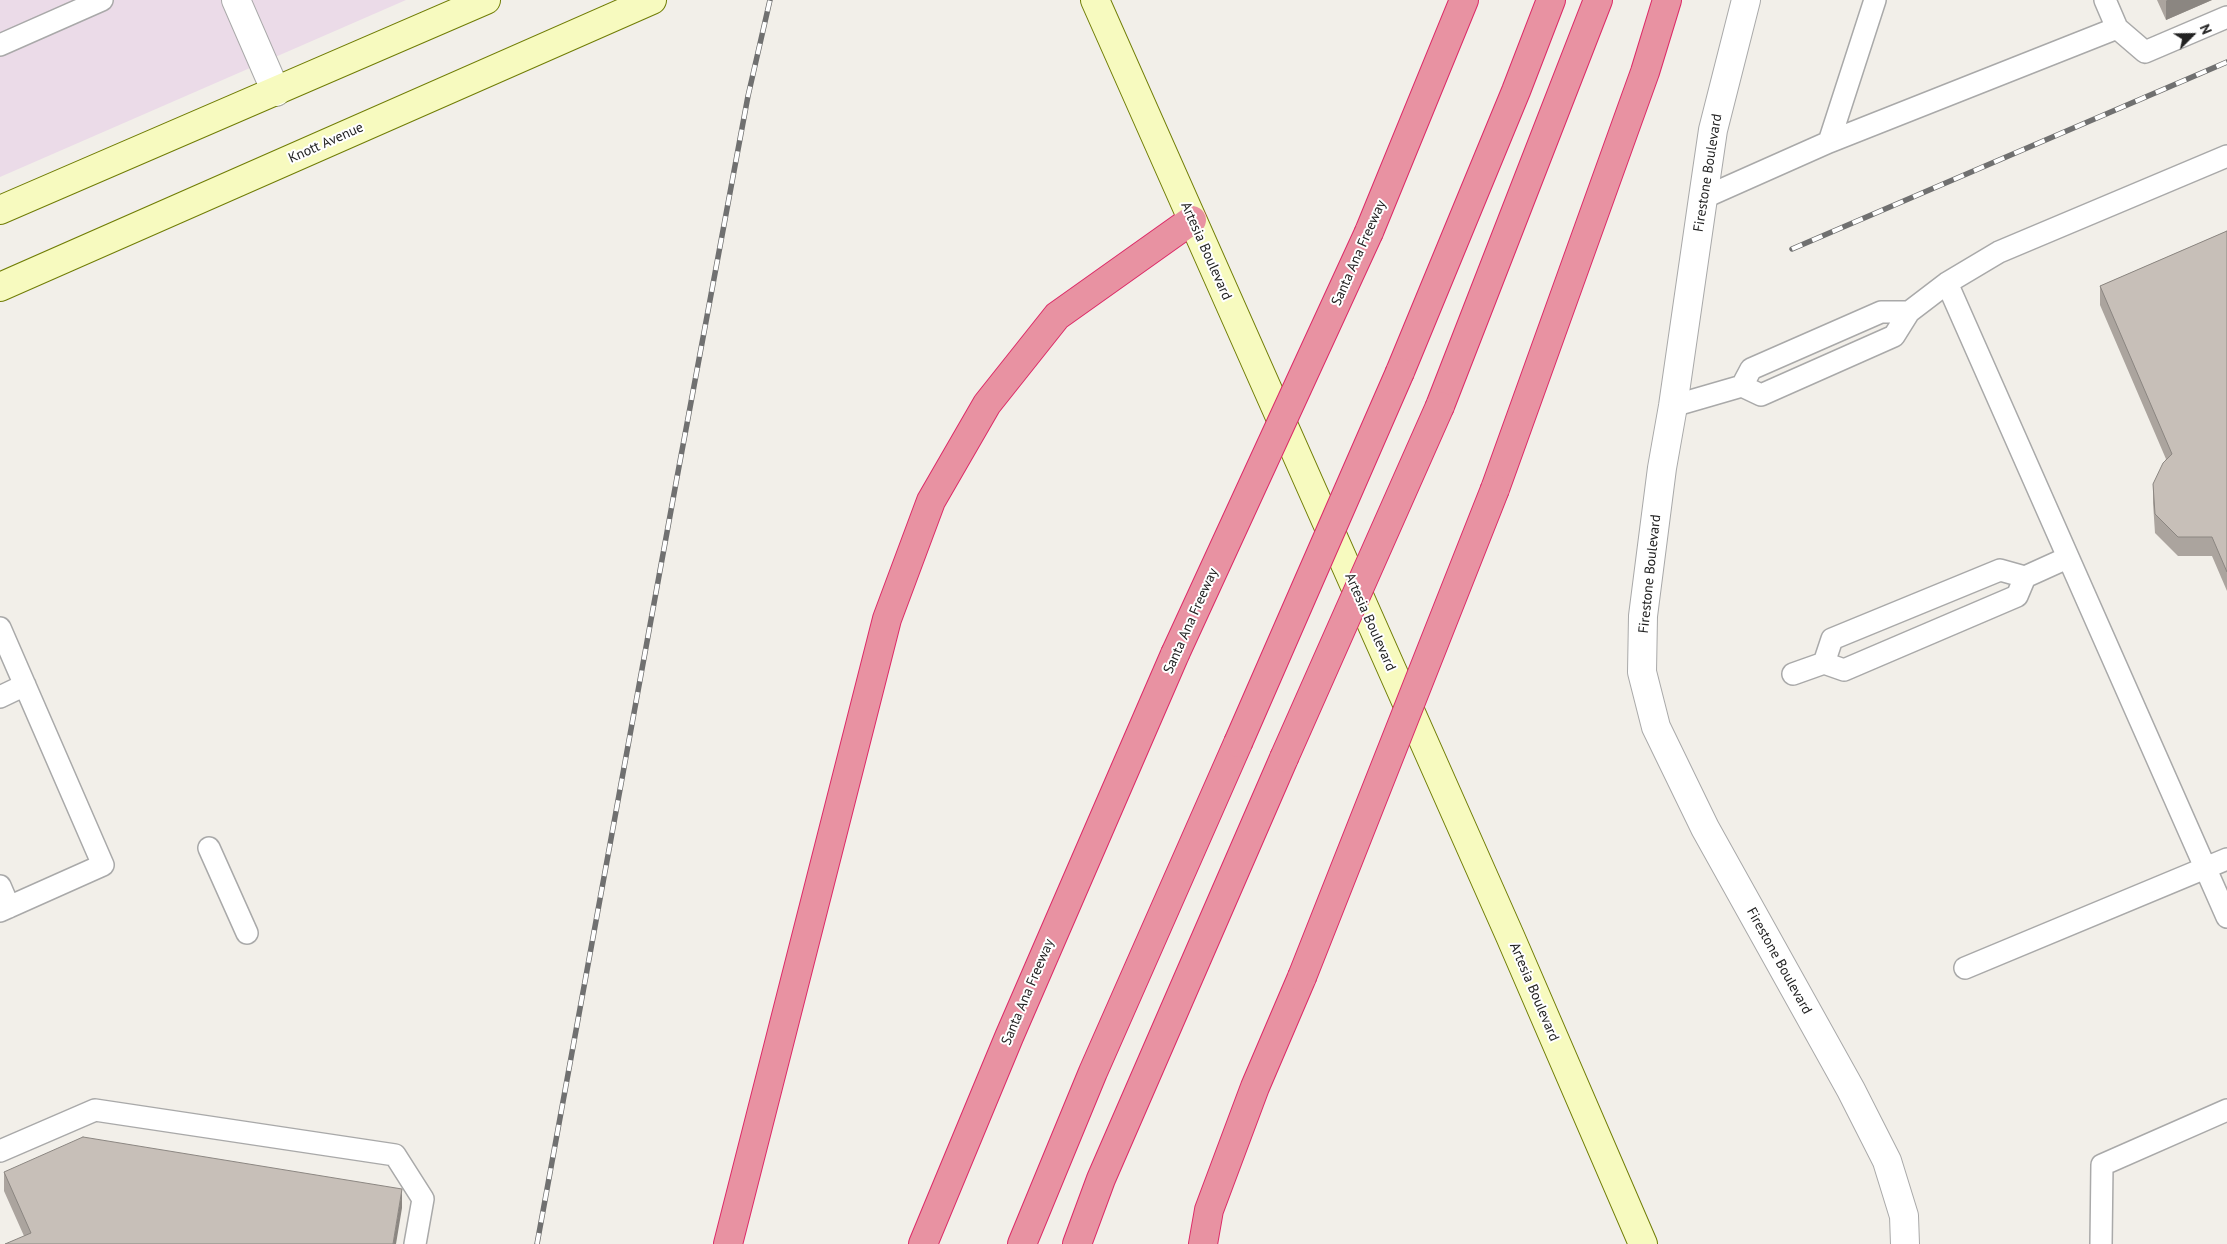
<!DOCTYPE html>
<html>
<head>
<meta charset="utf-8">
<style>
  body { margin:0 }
  #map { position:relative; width:2227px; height:1244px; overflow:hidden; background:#f2efe9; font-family:"PT Sans",sans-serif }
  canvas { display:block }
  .north { position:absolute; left:2167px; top:10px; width:50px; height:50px; -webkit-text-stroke:4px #fff; paint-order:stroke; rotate:67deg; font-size:14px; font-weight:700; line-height:20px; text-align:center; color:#222 }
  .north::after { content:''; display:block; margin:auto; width:18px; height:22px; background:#222; clip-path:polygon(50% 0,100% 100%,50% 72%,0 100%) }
</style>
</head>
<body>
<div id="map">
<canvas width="2227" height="1244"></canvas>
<div class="north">N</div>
</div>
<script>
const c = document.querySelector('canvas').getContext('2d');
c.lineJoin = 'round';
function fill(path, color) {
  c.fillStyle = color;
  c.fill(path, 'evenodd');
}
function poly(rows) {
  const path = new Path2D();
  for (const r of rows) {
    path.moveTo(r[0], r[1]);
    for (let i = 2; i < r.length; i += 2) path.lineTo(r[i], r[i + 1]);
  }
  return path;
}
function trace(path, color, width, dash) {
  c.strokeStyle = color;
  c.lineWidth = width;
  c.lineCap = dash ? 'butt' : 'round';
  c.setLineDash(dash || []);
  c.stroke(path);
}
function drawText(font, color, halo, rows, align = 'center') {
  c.font = font + ' "PT Sans",sans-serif';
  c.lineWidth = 4;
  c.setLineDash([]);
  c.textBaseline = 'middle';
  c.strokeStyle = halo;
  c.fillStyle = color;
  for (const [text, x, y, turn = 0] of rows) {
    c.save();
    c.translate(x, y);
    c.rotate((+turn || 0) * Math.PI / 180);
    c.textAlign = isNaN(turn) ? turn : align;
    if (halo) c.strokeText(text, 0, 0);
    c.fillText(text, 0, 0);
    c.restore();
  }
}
fill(poly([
  [0,0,406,0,0,177]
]), '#ebdbe8');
const service = poly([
  [2117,28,2145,52,2227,17],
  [0,45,102,0],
  [1829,142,1875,0],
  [1703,198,1829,142,2117,28,2105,0],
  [1947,283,2227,917],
  [1742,386,1751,369,1881,312,1909,312],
  [1673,406,1742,386,1761,395,1894,336,1909,312,1947,283,1999,252,2227,156],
  [0,628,103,865,0,911],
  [1824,663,1832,639,2000,570,2025,577,2067,558],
  [1793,674,1824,663,1844,670,2017,596,2025,577],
  [0,697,25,685],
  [209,848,247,933],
  [0,886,9,907],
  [1965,968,2227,859],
  [0,1151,95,1110,395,1155,423,1199,415,1244],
  [2101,1244,2102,1165,2227,1110]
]);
const minor = poly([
  [236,0,276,92]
]);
const tertiary = poly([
  [1746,0,1713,130,1703,198,1673,406,1662,468,1643,616,1642,672,1656,727,1705,828,1851,1090,1887,1161,1904,1216,1905,1244]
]);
const secondary = poly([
  [1095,0,1510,936,1643,1244],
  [0,210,486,0],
  [0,287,652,0]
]);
const motorway = poly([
  [1369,232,1464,0],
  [1400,372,1516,91,1551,0],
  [1440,406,1598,0],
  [1495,489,1645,72,1667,0],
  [728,1244,887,619,931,501,987,404,1057,316,1192,220],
  [923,1244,1009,1037,1175,654],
  [1022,1244,1093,1072,1238,743],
  [1077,1244,1101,1179,1284,758],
  [1203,1244,1209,1210,1255,1087,1302,977]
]);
trace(service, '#a9a9a9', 24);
trace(minor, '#a9a9a9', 30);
trace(tertiary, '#a9a9a9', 30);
trace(secondary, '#707d05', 30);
trace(motorway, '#dc2a67', 30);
trace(service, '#fff', 21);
trace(minor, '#fff', 28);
trace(tertiary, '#fff', 28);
trace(secondary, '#f7fabf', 28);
trace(motorway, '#e892a2', 28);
const rail = poly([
  [1792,249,2227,62],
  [537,1244,678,472,748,96,770,0]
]);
trace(rail, '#707070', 5.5);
trace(rail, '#fff', 4, [11]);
const motorwayBridge = poly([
  [1175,654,1369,232],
  [1238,743,1400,372],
  [1284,758,1440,406],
  [1302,977,1495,489]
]);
trace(motorwayBridge, '#dc2a67', 30, []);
trace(motorwayBridge, '#e892a2', 28);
fill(poly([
  [2157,0,2212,0,2166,20],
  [2227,231,2227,591,2212,556,2178,556,2155,533,2153,503,2153,484,2166,459,2100,305,2100,286],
  [4,1172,402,1208,24,1236,4,1191]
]), '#aba49e');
fill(poly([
  [2167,0,2212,0,2166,20,2166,1],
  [402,1189,402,1208,396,1244,393,1244]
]), '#8b8681');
const building = poly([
  [2227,231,2227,572,2212,537,2178,537,2155,514,2153,484,2163,463,2172,454,2100,286,2227,231],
  [83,1137,402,1189,393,1244,5,1244,31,1233,4,1172,83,1137]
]);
fill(building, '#c7bfb8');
trace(building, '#8b8681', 1);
drawText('14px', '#222', '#fff', [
  ["Knott Avenue",326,143,-24],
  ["Firestone Boulevard",1708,173,-81],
  ["Artesia Boulevard",1206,251,66],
  ["Santa Ana Freeway",1359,253,-66],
  ["Firestone Boulevard",1650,574,-84],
  ["Santa Ana Freeway",1191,621,-66],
  ["Artesia Boulevard",1370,622,66],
  ["Firestone Boulevard",1779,961,61],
  ["Santa Ana Freeway",1028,992,-67],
  ["Artesia Boulevard",1534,992,67]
]);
</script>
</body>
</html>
